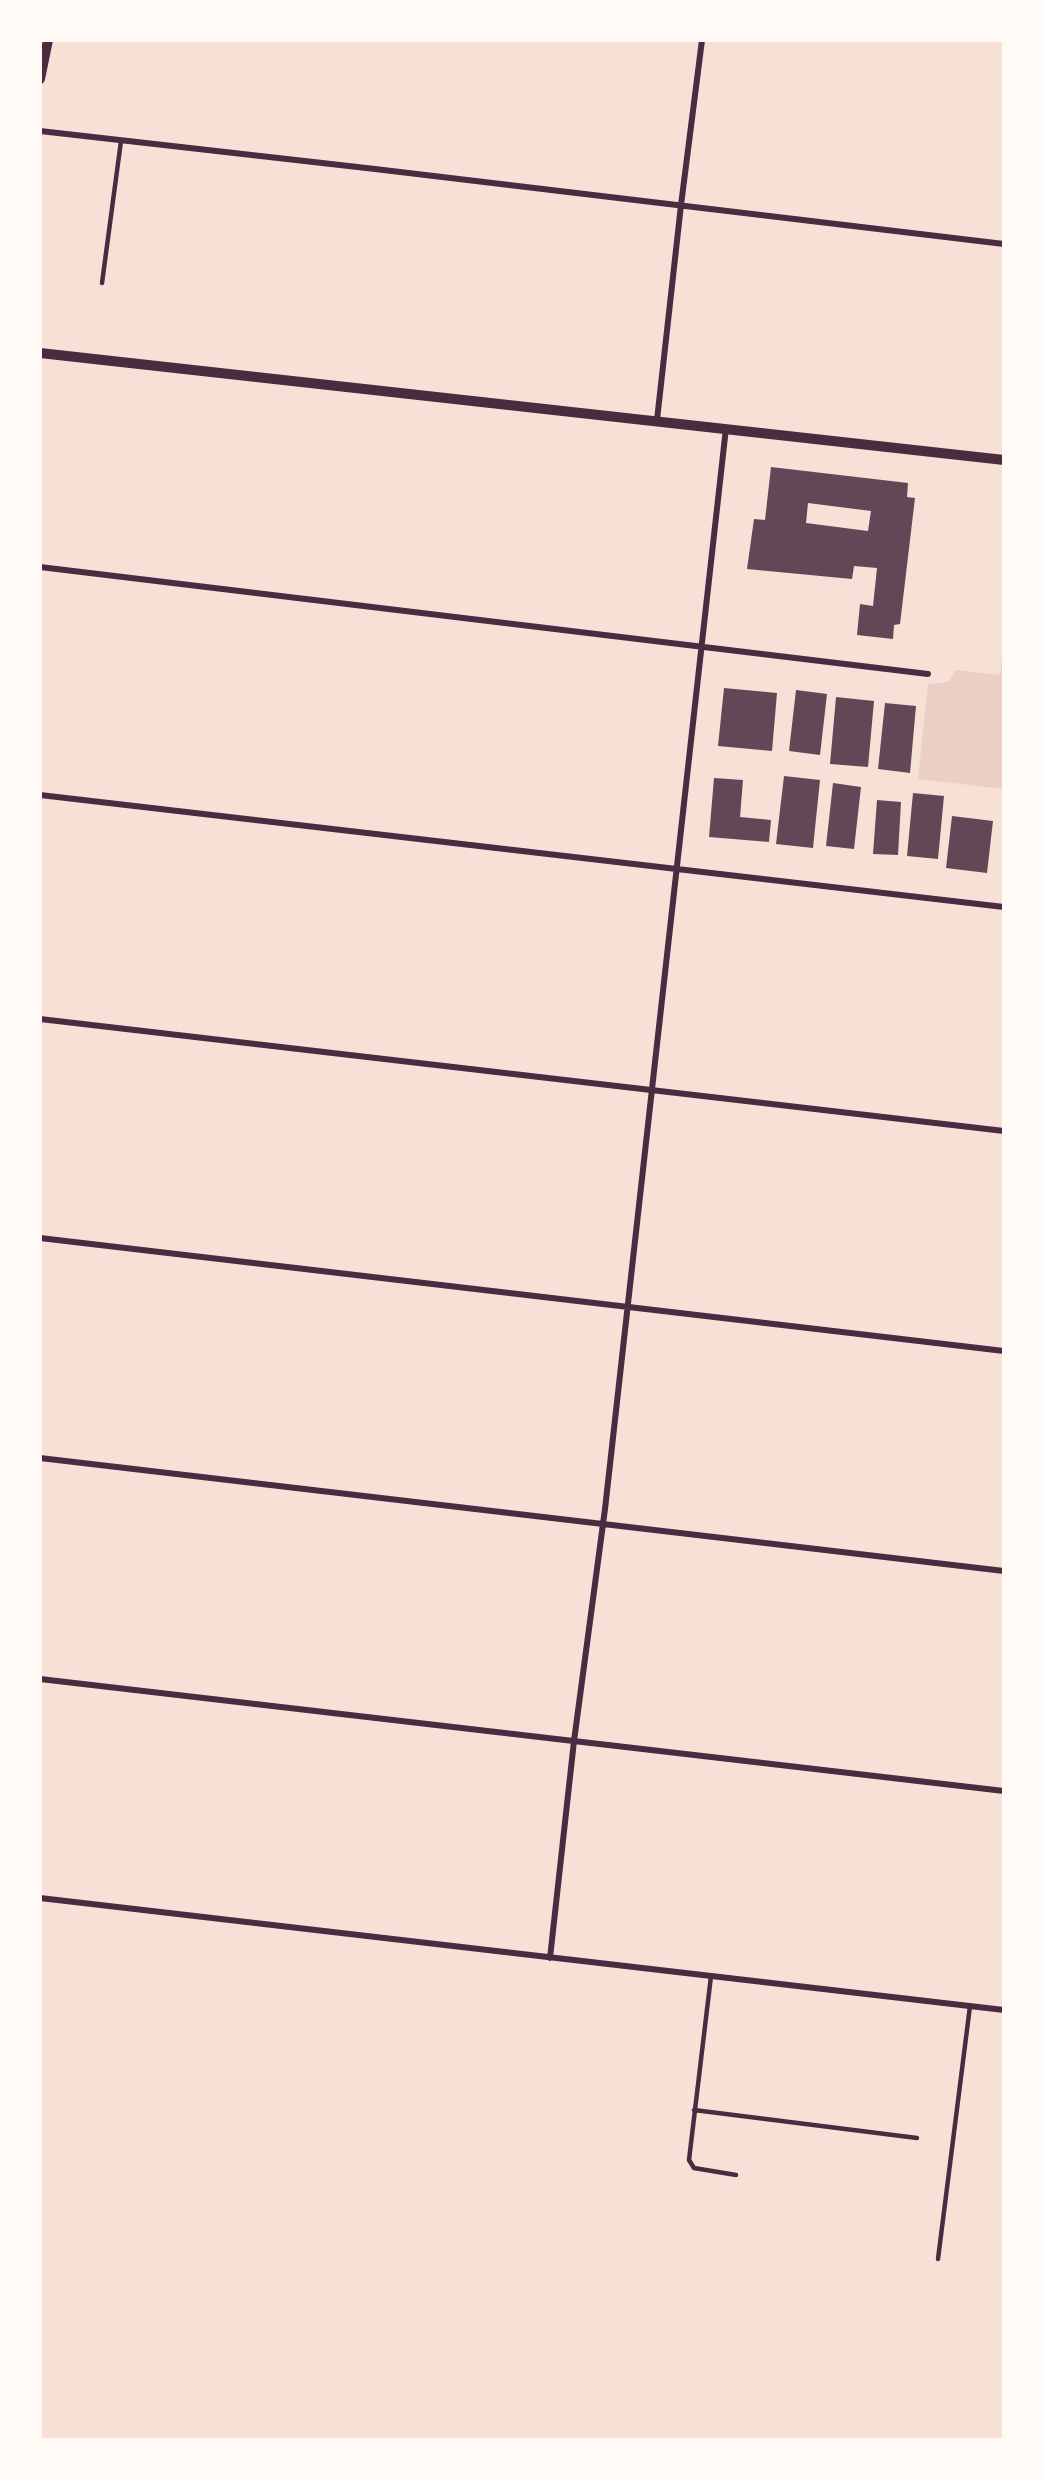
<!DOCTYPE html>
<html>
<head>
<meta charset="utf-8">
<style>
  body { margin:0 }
  #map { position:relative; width:1044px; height:2480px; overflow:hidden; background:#f7e1d7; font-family:"Asap Condensed",sans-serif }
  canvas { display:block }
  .frame { position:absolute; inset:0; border:42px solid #fffaf5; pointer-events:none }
</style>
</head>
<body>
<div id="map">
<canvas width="1044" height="2480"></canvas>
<div class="frame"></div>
</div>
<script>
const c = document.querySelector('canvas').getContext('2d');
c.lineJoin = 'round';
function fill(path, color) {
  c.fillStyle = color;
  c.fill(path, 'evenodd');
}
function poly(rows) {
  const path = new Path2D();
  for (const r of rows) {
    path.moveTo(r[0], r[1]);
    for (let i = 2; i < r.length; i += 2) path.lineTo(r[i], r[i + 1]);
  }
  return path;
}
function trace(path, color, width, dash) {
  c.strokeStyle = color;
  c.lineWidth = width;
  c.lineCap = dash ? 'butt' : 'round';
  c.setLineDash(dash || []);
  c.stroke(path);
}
fill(poly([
  [1003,649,1003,789,918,779,928,684,942,683,949,681,956,670,1000,675]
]), '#ebcfc5');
fill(poly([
  [771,467,908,483,907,497,915,498,900,624,894,625,893,639,857,635,860,604,873,606,877,568,854,566,852,579,747,569,754,519,765,520],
  [808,503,871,511,868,531,806,523],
  [724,688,777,693,772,751,718,746],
  [796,690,827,694,820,755,789,751],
  [836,697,874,701,868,767,830,764],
  [885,703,916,706,910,773,878,769],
  [784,776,820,780,813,848,776,844],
  [714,778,743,780,740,817,771,820,769,842,709,837],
  [833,783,861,787,854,849,826,846],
  [913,793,944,796,938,859,907,856],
  [877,800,901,802,898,855,873,854],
  [952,816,993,821,987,873,946,868]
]), '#644757');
trace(poly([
  [102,283,121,141],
  [711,1976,689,2160,694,2168,736,2175],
  [694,2110,917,2138],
  [938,2259,970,2006]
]), '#4a2c40', 4.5);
trace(poly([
  [40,131,375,169,1004,244],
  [657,420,681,205,702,40],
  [40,567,928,674],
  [40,795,1004,907],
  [40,1019,1004,1131],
  [40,1238,1004,1351],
  [40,1458,1004,1571],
  [40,1679,1004,1791],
  [40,1898,1004,2010],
  [550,1958,574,1741,605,1509,726,428]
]), '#4a2c40', 6);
trace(poly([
  [40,79,48,40],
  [40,353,1004,460]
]), '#4a2c40', 10);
</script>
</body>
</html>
